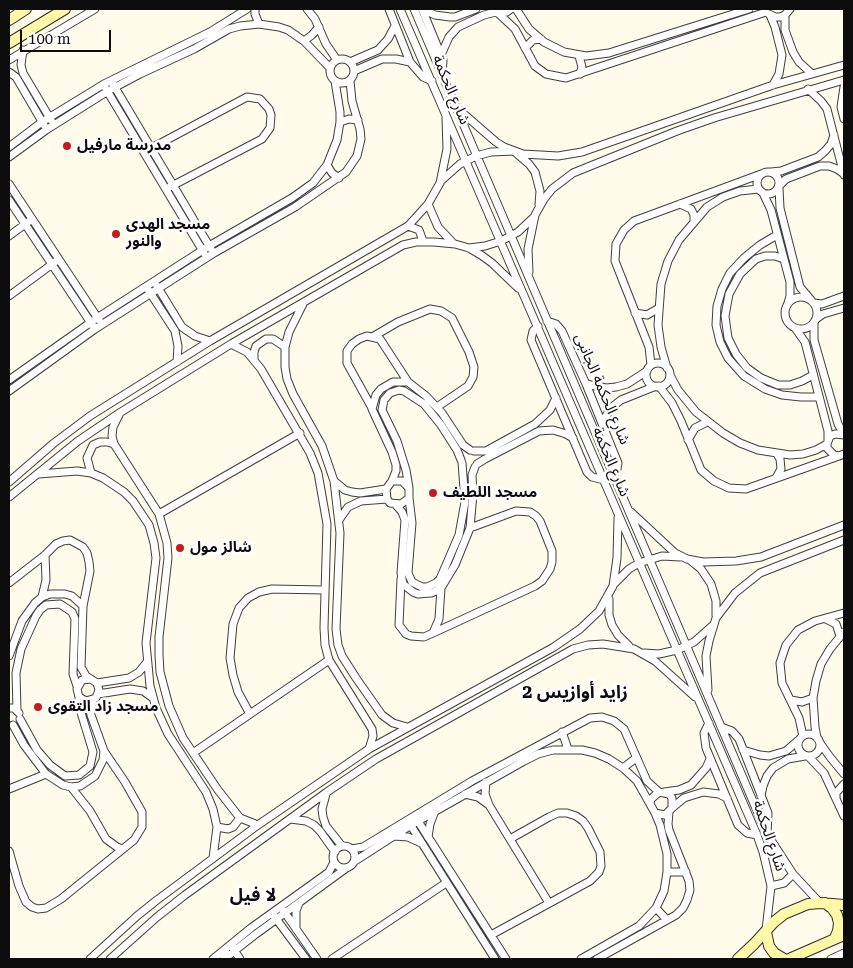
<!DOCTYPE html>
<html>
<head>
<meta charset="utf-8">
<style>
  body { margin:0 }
  #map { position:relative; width:853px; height:968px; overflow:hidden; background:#fffceb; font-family:"Roboto Serif",serif }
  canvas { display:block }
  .frame { position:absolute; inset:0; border:10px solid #0c0c0c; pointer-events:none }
  .scale { position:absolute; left:20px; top:30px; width:91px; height:22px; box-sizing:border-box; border:2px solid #0c0c0c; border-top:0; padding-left:6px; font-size:15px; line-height:18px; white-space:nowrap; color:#0c0c0c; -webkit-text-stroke:4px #fff; paint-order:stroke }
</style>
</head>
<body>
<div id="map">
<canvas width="853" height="968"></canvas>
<div class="frame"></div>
<div class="scale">100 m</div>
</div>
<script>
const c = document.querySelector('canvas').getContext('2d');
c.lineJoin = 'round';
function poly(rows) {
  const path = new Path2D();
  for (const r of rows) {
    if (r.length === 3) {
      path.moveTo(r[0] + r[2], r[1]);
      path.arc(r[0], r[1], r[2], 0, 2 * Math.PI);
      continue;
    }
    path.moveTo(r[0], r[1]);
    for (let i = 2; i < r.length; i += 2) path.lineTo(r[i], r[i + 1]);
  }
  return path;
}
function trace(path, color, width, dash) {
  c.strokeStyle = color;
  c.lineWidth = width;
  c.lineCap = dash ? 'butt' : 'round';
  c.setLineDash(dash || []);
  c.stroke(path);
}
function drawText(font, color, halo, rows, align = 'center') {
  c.font = font + ' "Roboto Serif","Noto Sans Arabic",serif';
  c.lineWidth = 5;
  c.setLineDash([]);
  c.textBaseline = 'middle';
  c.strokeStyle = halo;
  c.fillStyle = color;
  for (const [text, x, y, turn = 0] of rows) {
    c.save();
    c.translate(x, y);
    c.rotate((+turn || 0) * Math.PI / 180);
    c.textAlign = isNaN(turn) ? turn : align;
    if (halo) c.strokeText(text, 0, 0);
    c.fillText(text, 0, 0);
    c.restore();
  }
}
const street = poly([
  [255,9,255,14,259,24],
  [307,9,315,19,326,44,337,60],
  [389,9,410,62,423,77,432,81],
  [400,9,757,835,763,852,771,886,766,930],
  [414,9,767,834,793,874,820,903],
  [422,9,443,60,442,75],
  [422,9,435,15,450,17,455,17,476,9],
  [516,9,529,29,544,42,564,52,586,56,609,53,749,9],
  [498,13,507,12,511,9],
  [499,14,515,29,535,66,546,74,566,78,766,12],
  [769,14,775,17,780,17,785,15,790,9],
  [770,15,775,27,782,55,779,74,773,85],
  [785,15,785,30,793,52,799,62,811,73],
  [304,41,312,35,319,27],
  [525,48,533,40,541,39],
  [23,50,21,65,23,73,51,120],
  [441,55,449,37,458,27,484,15,496,12],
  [579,56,582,67,580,74],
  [342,71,12],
  [9,60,95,9],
  [350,62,378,50,388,39,395,26],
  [354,71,382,59,396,59,410,62],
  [9,72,16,77,44,125],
  [113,84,211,249],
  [844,87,841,107,844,119],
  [106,89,204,253],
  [808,89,821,101,827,109,844,175],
  [458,109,496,142,504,147,523,154,558,156,582,152,773,85,844,65],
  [340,122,349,119,358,120],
  [9,147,42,122,104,84,210,32,247,9],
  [144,152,247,97,260,99,269,109,271,115,270,128,262,139,166,189],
  [9,157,46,130,108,91,140,74,194,49,229,29,240,26,259,24,279,27,288,30,304,41,330,68],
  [327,165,332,173,339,178],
  [768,183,11],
  [771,172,781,171,818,157,825,151,831,144,834,135],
  [442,180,460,164,476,156,491,152,514,151,529,164,535,172,540,191,539,205],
  [9,184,99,320],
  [780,185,786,179,820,166,829,166,837,169,844,174],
  [779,188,780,208,798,279,800,287,811,300],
  [763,193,771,210,790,282,790,296,788,303],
  [9,200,93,326],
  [428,204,438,227,453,243],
  [680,204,691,209,694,215,694,221],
  [408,226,419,230,423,241],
  [777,235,760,245,744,258,730,273,722,289,717,306,716,325,720,342,728,358,744,376,765,389,782,395,801,397,819,397],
  [9,236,28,222],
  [469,248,485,246,501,241,518,232,534,217],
  [784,259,775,256,765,256,756,259,740,274,729,294,725,316,728,338,736,354,747,368,761,378,778,385,790,385,802,381,813,375],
  [529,272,528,249,535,215,544,199,552,189,573,173,677,131,714,118,844,80],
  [157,286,182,327,195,336,210,341],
  [149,291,175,331,178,346,177,362],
  [9,296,55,262],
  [801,313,16],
  [814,303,822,304,844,296],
  [303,304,289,332,285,347,285,367,287,379,293,394,322,446,334,481,340,533,336,629,338,645,342,656,356,678,382,715,393,723,407,727],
  [635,313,647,315,659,308],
  [816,319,823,314,844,308],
  [547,321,556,324,562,331,586,384,618,463,617,469,613,475],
  [814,322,814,340,838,424,844,435],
  [538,326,533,331,531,340,587,472,592,477,604,480],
  [795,328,805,342,828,431,828,440],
  [374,336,398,322,430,309,441,311,452,318,469,352,474,367,473,377,468,386,437,407],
  [231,344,247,352,261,369,310,453,318,473,327,524,324,628,325,645,329,660,372,729,373,736,369,749],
  [254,359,254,352,256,346,266,339,273,339,285,347],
  [658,375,12],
  [651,365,649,347,615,261,616,244,624,230,634,221,764,173],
  [667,368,661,347,658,325,661,284,668,261,679,240,707,207,723,197,740,191,758,189],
  [670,375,678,390,696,412,723,433,740,443,758,450,790,455,803,454,816,450,827,444],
  [9,380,97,318,209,246,292,198,313,183,327,165,337,140,340,122,340,112,335,81],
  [586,384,606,388,616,387,627,384,647,371],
  [659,386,672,403,681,421,701,470,714,481,729,488,746,489,839,456],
  [9,391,95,329,214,253,295,207,346,172,357,156,361,139,360,129,352,101,350,81],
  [372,408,347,363,347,351,352,344,359,339,367,336,380,339,408,382],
  [119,415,113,427,112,436,114,444,159,514,167,543,168,558,159,637,159,655,160,672,169,706,183,738,218,790,240,818,258,825],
  [604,427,606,416,612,407,621,400,656,386],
  [844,435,835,434,830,436,827,444,827,448,834,455,839,456,844,454],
  [688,440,695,428,707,422],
  [474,451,486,451,535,424,550,410,556,398],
  [477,464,485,459,539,431,553,430,566,434,573,438],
  [91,473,87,458,93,445,100,442,107,442,114,444],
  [39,474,77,471,91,473,103,478,124,492,133,501,149,525,154,543,156,558,146,643,150,686,156,708,168,734,206,792,213,809,217,827,213,858],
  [776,478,781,469,780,459,777,454],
  [334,481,345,490,352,492,360,493,386,489],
  [392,481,396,471,396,465,392,452,372,409,376,395,381,389,393,382,408,382,426,396,442,413,463,445,470,450],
  [9,482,54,443,90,416,210,341,408,226,428,204,440,183,447,149,446,118],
  [409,488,406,470,397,441,382,410,384,400,390,393,399,390,404,391,424,404,441,425,457,450,461,460],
  [9,497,78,441,121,412,231,344,403,245,416,242,434,242,455,244,469,248,481,255,492,263,518,288],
  [409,498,412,523,408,573,412,582,422,587,427,587,436,583,440,579,459,535,465,502,462,463],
  [396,505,402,512,405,520,401,573,403,584,413,592,418,594,431,593,436,591,441,588,455,565,470,528,473,494,472,475,475,467],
  [631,512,675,553,687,559,703,562,736,561,761,557,844,525],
  [159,514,300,433],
  [339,520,348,507,361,501,387,499,390,503,401,504,409,498,409,488,402,481,392,481,386,489,387,499],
  [690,560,701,569,711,584,716,601,716,615],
  [401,579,399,625,406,634,411,636,424,637,433,633,439,619,441,588],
  [9,583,45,555,56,544,63,541,70,540,83,547,87,553,89,562,90,571,83,606],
  [615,583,629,569,639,563,662,556,680,557],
  [42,597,46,580,45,555],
  [609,599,609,615,612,625,618,635,629,646],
  [826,619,836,624,840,636],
  [433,633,535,586,542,581,550,569,552,562,552,551,540,521,536,516,530,512,516,511,470,528],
  [644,653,659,654,677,650,694,642,712,626],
  [9,656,22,621,35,603,42,597,50,594,65,594,72,596,83,606,81,667,86,676,97,683,99,690,96,698,86,701,79,697,77,689,82,680,90,679],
  [97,683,129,678,139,672,147,662],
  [708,690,706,656,709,641,716,618,735,593,760,573,844,540],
  [98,694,130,689,143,691,153,698],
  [791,700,802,702,813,698],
  [9,708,14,708,19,713],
  [17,710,16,673,21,649,36,616,40,610,46,605,60,604,72,612,75,619,73,674,77,686],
  [250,714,238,692,233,675,230,658,233,624,239,608,248,598,259,592,272,589,325,590],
  [20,719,37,750,50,765,65,776,79,775,90,766,93,752,79,706,79,697],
  [709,723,704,733,706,748,738,825,747,833,757,835],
  [13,725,24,745,46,774,63,785,71,787,80,786,95,776,103,760,104,751,91,715,90,710,93,700],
  [721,727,732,731,739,739,768,813,767,834],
  [562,732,568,749],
  [809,745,11],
  [803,736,799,718,782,683,780,663,786,645,798,630,815,621,844,613],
  [817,738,815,727,813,698,816,681,821,664,830,649,844,632],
  [820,743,830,757,844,774],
  [743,750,760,755,769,756,786,751,800,739],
  [193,753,329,660],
  [809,757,824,773,844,816],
  [623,768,636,758],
  [486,782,485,794,489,805,549,903],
  [71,787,90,811,106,839,117,847,123,849],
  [9,789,46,774],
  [664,792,679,790,691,785,706,768,710,759],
  [326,794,322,809,323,817,326,826,342,846],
  [465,794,478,797,489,805],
  [761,796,763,786,767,776,773,768,788,759,805,756],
  [836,799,836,793,844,784],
  [672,808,684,798,703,792,719,794,727,798],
  [416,818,506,959],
  [290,819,306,821,314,825,320,831,335,852],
  [408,821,495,959],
  [217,827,228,829,233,827,240,818],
  [394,836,408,837,421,843],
  [428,837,430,824,435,811],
  [344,857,11],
  [352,849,363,847,472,781,590,718,602,717,614,721,624,729,647,781,659,792,669,794,672,798,672,808,665,815,655,813,650,804,651,799,659,792],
  [9,851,19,886,26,902,32,907,38,909,46,908,61,899,134,840,142,827,142,812,125,782,104,751],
  [355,861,411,825,524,761,538,754,553,750,582,750,595,753,609,759,623,768,637,781,650,804],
  [667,872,686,872],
  [771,886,784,883,793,874],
  [656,908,667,920],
  [283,910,317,959],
  [274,916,306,959],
  [296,929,296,911,299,903],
  [491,935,590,881,599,872,601,866,600,852,588,828,583,821,576,816,567,813,558,813,549,817,510,839],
  [232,947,240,959],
  [90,959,137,916,157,900,258,825,369,749,554,647,580,629,599,611,613,586,617,558,618,518],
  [110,959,157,917,185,895,327,792,376,759,573,649,588,645,603,644,634,649,655,661,695,697],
  [213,959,251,928,329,872,334,862],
  [224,959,256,934,345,869],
  [332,959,446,883],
  [581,959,639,926,656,908,664,891,667,872,667,854,660,825,655,813],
  [597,959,676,915,683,908,687,900,690,890,689,881,669,830,668,824,669,812],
  [831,959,844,953]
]);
const secondary = poly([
  [9,20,26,9],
  [9,43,65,9],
  [825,903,832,908,837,915,839,923,838,931,835,938],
  [766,932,769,946,774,953,784,959],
  [738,959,754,944,774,922,784,914,808,904,820,903,844,905],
  [789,959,844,935]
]);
trace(street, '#3f3f3f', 9);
trace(secondary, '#2e2e2e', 12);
trace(street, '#fff', 7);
trace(secondary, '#fff8a6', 10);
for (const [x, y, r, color] of [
  [67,146,5,"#c41c1e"],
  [116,234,5,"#c41c1e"],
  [433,493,5,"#c41c1e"],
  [180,548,5,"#c41c1e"],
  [38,707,5,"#c41c1e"]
]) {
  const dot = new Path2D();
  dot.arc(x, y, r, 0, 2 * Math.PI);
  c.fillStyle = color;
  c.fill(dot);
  trace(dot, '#fff', 2);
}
drawText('15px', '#0c0c0c', '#fff', [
  ["شارع الحكمة",451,90,67],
  ["شارع الحكمة الجانبى",602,389,67],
  ["شارع الحكمة",611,462,67],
  ["شارع الحكمة",769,836,71]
]);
drawText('bold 15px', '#0c0c0c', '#fff', [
  ["مدرسة مارفيل",77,146],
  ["مسجد الهدى",126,225],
  ["والنور",126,242],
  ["مسجد اللطيف",443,493],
  ["شالز مول",190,548],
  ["مسجد زاد التقوى",48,707]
], 'left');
drawText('bold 18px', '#0c0c0c', '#fff', [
  ["زايد أوازيس 2",575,693],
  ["لا فيل",253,896]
]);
</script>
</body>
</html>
